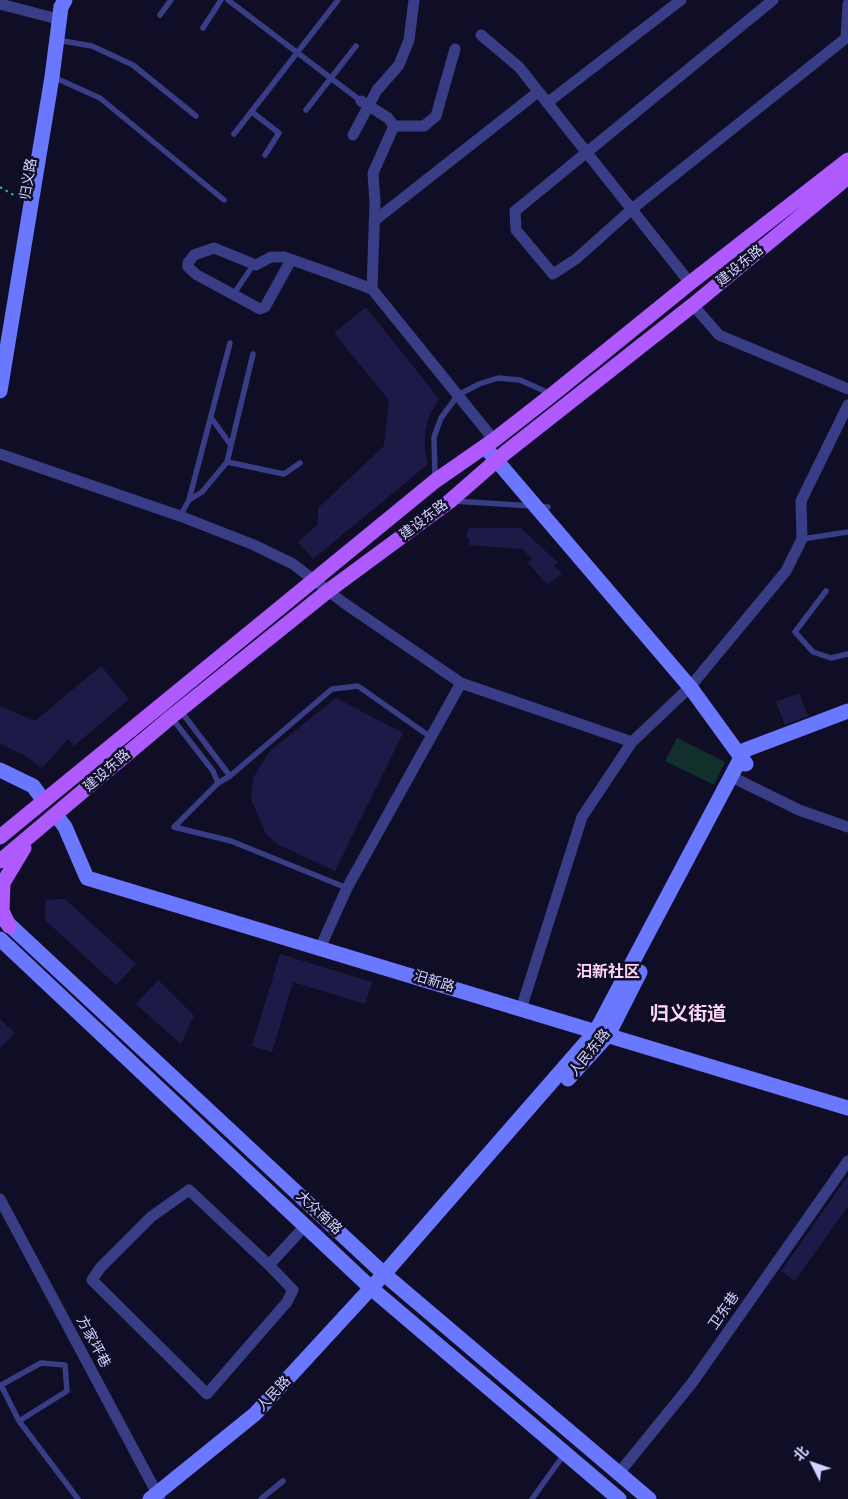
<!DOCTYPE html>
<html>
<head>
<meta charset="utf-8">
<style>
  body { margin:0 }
  #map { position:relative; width:848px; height:1499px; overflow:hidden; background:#100e26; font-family:"Fira Sans","Noto Sans SC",sans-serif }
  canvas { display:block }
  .north { position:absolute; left:788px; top:1439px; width:50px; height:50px; -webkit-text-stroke:4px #100e26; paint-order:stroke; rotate:311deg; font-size:14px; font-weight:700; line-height:20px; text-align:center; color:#d3d3ff }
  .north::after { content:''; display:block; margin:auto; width:18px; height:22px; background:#d3d3ff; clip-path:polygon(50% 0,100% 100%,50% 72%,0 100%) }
</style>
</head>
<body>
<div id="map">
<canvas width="848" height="1499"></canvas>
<div class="north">北</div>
</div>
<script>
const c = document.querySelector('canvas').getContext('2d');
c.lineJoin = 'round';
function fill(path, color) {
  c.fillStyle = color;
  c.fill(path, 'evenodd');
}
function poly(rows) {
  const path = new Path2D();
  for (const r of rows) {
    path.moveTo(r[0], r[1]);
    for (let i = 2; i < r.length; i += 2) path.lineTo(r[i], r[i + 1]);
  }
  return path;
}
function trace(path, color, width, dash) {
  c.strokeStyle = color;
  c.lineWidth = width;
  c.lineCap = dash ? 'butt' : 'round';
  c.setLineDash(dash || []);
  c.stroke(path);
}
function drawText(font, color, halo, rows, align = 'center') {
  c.font = font + ' "Fira Sans","Noto Sans SC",sans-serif';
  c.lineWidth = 5;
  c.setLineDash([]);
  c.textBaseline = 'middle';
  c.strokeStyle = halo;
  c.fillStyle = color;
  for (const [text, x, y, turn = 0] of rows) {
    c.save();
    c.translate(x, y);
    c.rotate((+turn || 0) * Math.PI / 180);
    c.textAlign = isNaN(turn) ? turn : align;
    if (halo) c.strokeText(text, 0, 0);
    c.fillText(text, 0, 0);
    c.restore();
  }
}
fill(poly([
  [677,738,725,762,714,785,665,761]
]), '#11302c');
fill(poly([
  [366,307,439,399,429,415,425,433,425,450,428,464,313,559,298,542,318,524,318,508,384,446,389,400,334,333],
  [468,528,521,528,558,563,554,566,562,574,547,584,528,563,532,559,523,549,469,545,470,538,466,538],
  [101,666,129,699,74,746,68,739,42,768,24,755,0,744,0,706,35,721],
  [799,693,808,716,785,725,776,702],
  [336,698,403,733,335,871,279,845,266,834,251,799,253,778,270,751],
  [65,899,136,964,116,985,45,920,46,900],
  [280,954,372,982,365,1004,293,982,272,1052,252,1046],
  [158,980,194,1016,181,1044,136,1004],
  [0,1019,15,1033,0,1048],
  [848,1176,848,1206,795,1281,781,1271]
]), '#1e1a48');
trace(poly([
  [0,187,17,197]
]), '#2bbba2', 2, [2.5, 4]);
trace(poly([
  [228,0,361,101],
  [160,15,171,0],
  [203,28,221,0],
  [57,40,92,46,133,65,196,116],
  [54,79,60,80,100,98,224,200],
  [306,110,356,46],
  [252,112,279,133,265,155],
  [234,134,338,0],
  [233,295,254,264],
  [212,419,230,444],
  [227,462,284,474,300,463],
  [435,479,434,437,441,418,458,395,479,384,498,378,520,380,551,394],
  [189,500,202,492,227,462,253,354],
  [454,501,548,507],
  [180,516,189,500,230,343],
  [802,539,848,532],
  [826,591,795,632,813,652,831,658,848,654],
  [180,710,230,776],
  [171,717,213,771,218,783],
  [347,888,231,841,174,827,218,783,230,776,332,689,358,686,432,738],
  [19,1421,67,1391,65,1365,41,1363,1,1385,19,1421,78,1499],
  [261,1499,283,1481],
  [532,1499,565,1453]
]), '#383d86', 5.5);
trace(poly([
  [773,0,515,211,516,230,553,274,576,259,632,209,846,38,848,4],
  [0,4,54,18],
  [481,35,519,67,690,283],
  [361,101,388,118,394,126,373,173,375,202,372,289],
  [547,103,681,0],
  [394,126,424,126,436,116,455,49],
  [353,135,377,90,399,65,409,40,414,0],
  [374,221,538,92],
  [291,260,265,307,260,309,197,275,188,267,188,263,194,255,214,248,256,265,271,257,284,257,332,274,372,289,494,440],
  [693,305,719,335,848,389],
  [0,454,180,516,254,545,293,564,344,603,461,683,632,742],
  [732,777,799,810,848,827],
  [320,948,347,888,461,683],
  [521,1009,582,817,632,742,690,687,786,571,802,539,801,501,848,405],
  [0,1199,160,1499],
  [269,1265,293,1290,287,1302,207,1394,92,1280,100,1268,151,1217,189,1190,269,1265,305,1226],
  [619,1473,692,1383,848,1161]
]), '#383d86', 11);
trace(poly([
  [0,391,52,77,61,7,65,0],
  [485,447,690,687,746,764],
  [0,770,33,786,44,801],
  [56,815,65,827,87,878,848,1108],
  [1,917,384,1274,649,1499],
  [0,939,371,1288,619,1499],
  [568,1079,608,1035,640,972],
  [150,1499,255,1414,384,1274,596,1031,745,750,848,711]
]), '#6a77ff', 15);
trace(poly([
  [0,837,435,481,494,440,553,394,690,283,848,160],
  [0,861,171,717,328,591,450,501,505,453,693,305,848,177],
  [9,926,2,911,3,883,24,848]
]), '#af5aff', 15);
drawText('14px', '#d3d3ff', '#100e26', [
  ["归义路",29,179,-81],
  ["建设东路",740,266,-39],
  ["建设东路",424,520,-37],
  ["建设东路",107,771,-41],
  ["汨新路",434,982,17],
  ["人民东路",590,1053,-51],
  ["大众南路",319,1213,43],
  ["卫东巷",724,1311,-55],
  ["方家坪巷",93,1342,62],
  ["人民路",274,1394,-47]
]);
drawText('bold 16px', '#ffd5f4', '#100e26', [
  ["汨新社区",608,973]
]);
drawText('bold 19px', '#ffd5f4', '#100e26', [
  ["归义街道",688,1015]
]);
</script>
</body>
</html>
